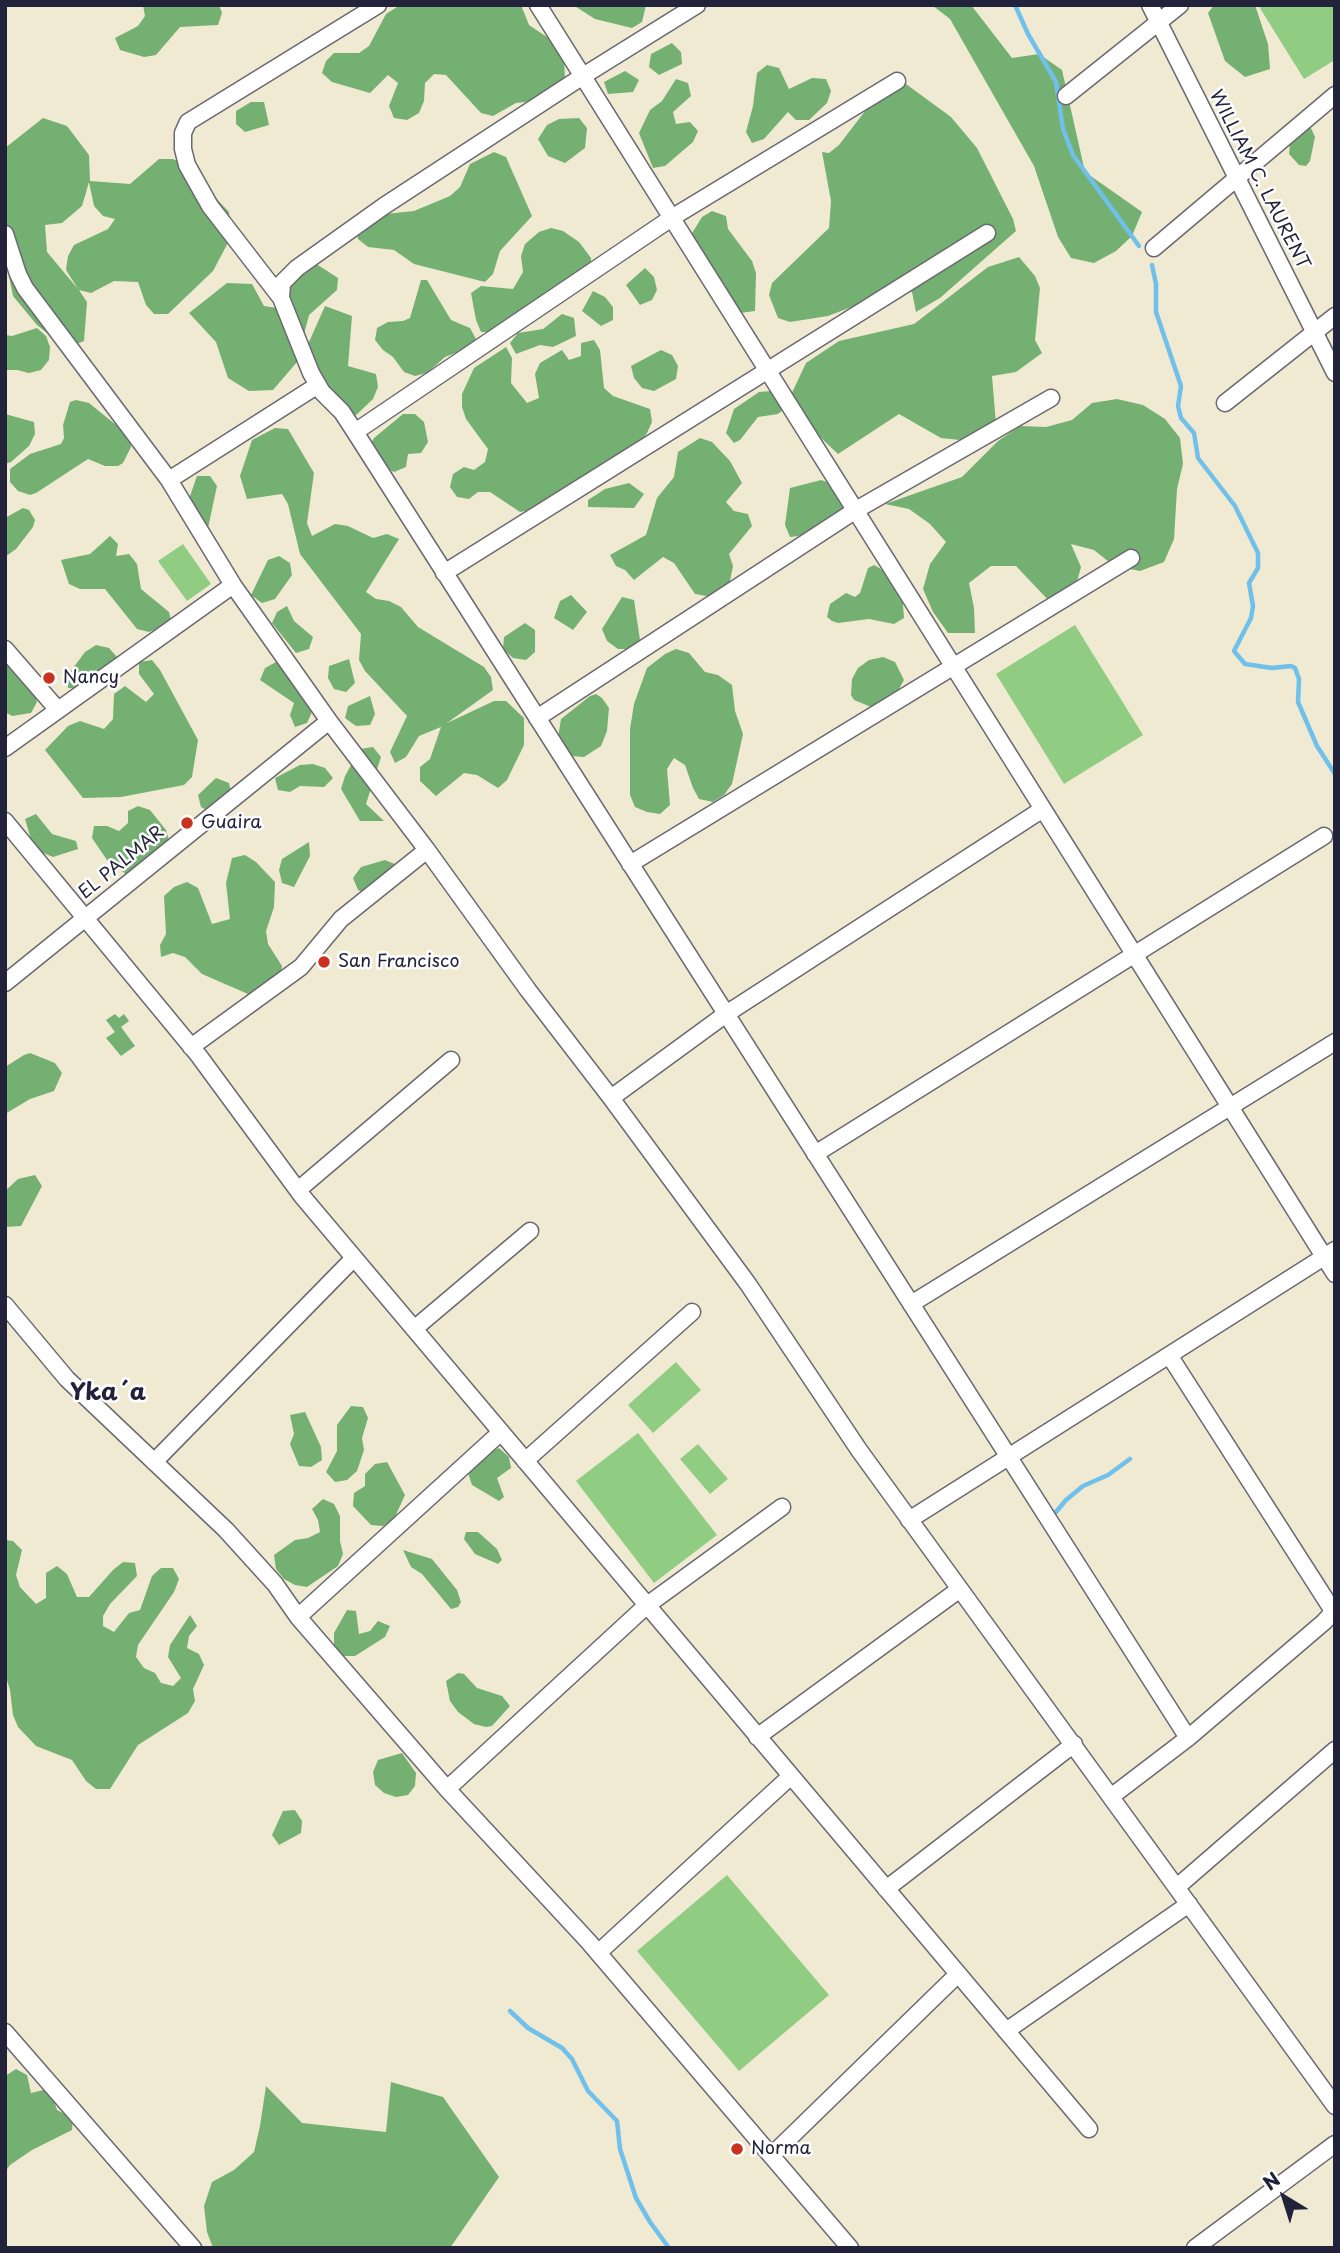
<!DOCTYPE html>
<html>
<head>
<meta charset="utf-8">
<style>
  body { margin:0 }
  #map { position:relative; width:1340px; height:2253px; overflow:hidden; background:#f1ead3; font-family:"Playpen Sans",sans-serif }
  canvas { display:block }
  .frame { position:absolute; inset:0; border:7px solid #22223b; pointer-events:none }
  .north { position:absolute; left:1249px; top:2162px; width:70px; height:70px; -webkit-text-stroke:5px #fff; paint-order:stroke; rotate:322deg; font-size:19px; font-weight:700; line-height:28px; text-align:center; color:#22223b }
  .north::after { content:''; display:block; margin:auto; width:24px; height:32px; background:#22223b; clip-path:polygon(50% 0,100% 100%,50% 72%,0 100%) }
</style>
</head>
<body>
<div id="map">
<canvas width="1340" height="2253"></canvas>
<div class="frame"></div>
<div class="north">N</div>
</div>
<script>
const c = document.querySelector('canvas').getContext('2d');
c.lineJoin = 'round';
function fill(path, color) {
  c.fillStyle = color;
  c.fill(path, 'evenodd');
}
function poly(rows) {
  const path = new Path2D();
  for (const r of rows) {
    path.moveTo(r[0], r[1]);
    for (let i = 2; i < r.length; i += 2) path.lineTo(r[i], r[i + 1]);
  }
  return path;
}
function trace(path, color, width, dash) {
  c.strokeStyle = color;
  c.lineWidth = width;
  c.lineCap = dash ? 'butt' : 'round';
  c.setLineDash(dash || []);
  c.stroke(path);
}
function drawText(font, color, halo, rows, align = 'center') {
  c.font = font + ' "Playpen Sans",sans-serif';
  c.lineWidth = 5;
  c.setLineDash([]);
  c.textBaseline = 'middle';
  c.strokeStyle = halo;
  c.fillStyle = color;
  for (const [text, x, y, turn = 0] of rows) {
    c.save();
    c.translate(x, y);
    c.rotate((+turn || 0) * Math.PI / 180);
    c.textAlign = isNaN(turn) ? turn : align;
    if (halo) c.strokeText(text, 0, 0);
    c.fillText(text, 0, 0);
    c.restore();
  }
}
fill(poly([
  [1258,5,1332,5,1335,9,1335,60,1304,79],
  [183,544,211,584,187,601,158,561],
  [1075,625,1143,735,1064,784,996,674],
  [676,1362,701,1390,653,1433,628,1405],
  [638,1433,717,1535,654,1583,576,1481],
  [698,1444,728,1479,710,1494,680,1459],
  [727,1875,829,1995,739,2071,637,1951]
]), '#90cd83');
fill(poly([
  [143,5,219,5,222,13,218,25,180,27,156,55,144,57,120,50,115,38,138,26,145,16],
  [465,5,521,5,529,25,550,39,564,59,565,79,543,100,516,103,493,116,481,113,446,75,434,74,425,83,424,101,419,113,407,120,394,118,389,106,398,83,388,75,370,93,332,82,322,73,326,61,334,53,359,53,369,46,386,14,397,7,459,7],
  [573,5,646,5,642,22,632,28,595,19],
  [932,5,971,5,1012,58,1039,54,1062,70,1085,172,1142,212,1132,236,1116,251,1094,263,1071,258,1058,237,1034,166,950,19],
  [1214,5,1255,5,1268,44,1270,69,1245,77,1225,61,1208,13],
  [672,43,681,52,682,64,659,75,649,67,651,54],
  [767,65,779,68,789,89,812,78,826,79,831,91,827,103,809,120,796,120,788,112,764,139,752,143,746,132,753,106,757,73],
  [625,71,639,80,633,92,608,94,604,82],
  [676,79,688,83,691,96,673,112,676,124,690,122,698,131,693,142,665,166,653,168,639,133,650,110,662,101],
  [906,84,951,117,977,148,1013,219,1016,231,940,298,916,312,912,292,899,289,828,316,790,322,778,318,769,295,772,283,829,228,831,201,822,152,829,153,839,145,872,102,894,86],
  [251,102,264,102,269,125,245,132,236,124,236,111],
  [43,118,67,126,89,155,90,181,130,184,159,159,173,159,185,165,229,212,231,237,213,271,168,314,154,314,146,305,138,282,114,281,91,293,79,290,87,302,84,341,72,346,47,333,37,325,13,296,5,256,5,148],
  [89,182,94,206,103,216,115,219,108,229,74,245,68,256,66,270,78,289,47,252,45,225,62,223,82,206],
  [579,118,587,128,585,148,565,163,548,156,538,139,547,125,559,119],
  [1310,126,1315,137,1310,161,1306,166,1299,165,1289,154,1291,131],
  [494,152,506,157,532,216,500,251,493,274,485,282,414,264,394,250,368,247,358,239,357,232,376,215,414,211,450,196,460,187,470,164],
  [712,211,726,216,728,229,752,261,756,273,755,311,740,313,689,238,702,217],
  [551,228,563,231,579,242,591,258,591,265,495,332,481,332,476,320,471,293,481,286,513,289,523,272,521,256,525,244,539,232],
  [1019,257,1035,276,1040,288,1035,340,1042,353,1016,372,992,376,996,424,979,442,941,438,899,414,838,454,801,419,790,397,806,363,839,341,914,324,988,267],
  [318,265,338,278,337,290,309,315,297,362,273,390,249,391,228,378,216,342,189,313,227,283,252,284,264,306,277,308,281,296,305,269],
  [645,268,654,277,657,290,652,300,640,305,626,285],
  [421,280,427,280,451,320,470,328,476,339,468,348,445,357,427,373,415,376,404,372,393,357,383,350,375,340,377,328,388,322,403,321,410,318],
  [593,291,605,297,613,307,613,320,601,326,582,311],
  [325,306,352,316,348,366,376,374,378,387,373,399,353,418,327,390,305,351],
  [562,314,574,318,576,336,553,347,540,345,516,354,510,343,518,333,543,329],
  [37,328,46,336,50,347,49,360,41,370,29,373,17,370,5,370,5,335,12,336],
  [594,340,600,350,604,388,613,396,650,409,652,422,647,433,624,464,557,505,520,512,490,492,478,492,469,499,457,497,450,487,453,474,464,467,474,470,485,462,488,449,466,419,462,407,462,394,474,368,506,347,512,358,511,383,527,403,539,398,535,374,540,363,562,350,569,360,581,356,581,343],
  [661,350,672,355,678,366,676,379,654,391,642,388,634,378,631,366],
  [771,391,777,393,783,410,778,414,758,417,740,440,734,443,726,433,734,409,759,392],
  [1117,399,1143,405,1165,419,1180,438,1183,464,1177,489,1174,539,1164,562,1140,571,1114,566,1094,550,1071,544,1081,567,1074,592,1052,604,1016,566,991,566,969,583,974,608,975,633,948,633,933,612,923,589,930,564,946,542,930,524,909,509,885,504,962,477,998,441,1020,426,1046,427,1072,420,1092,403],
  [76,400,89,403,121,429,130,440,131,447,123,463,118,466,105,466,88,459,36,493,30,495,18,491,10,482,10,469,30,454,61,444,64,438,63,425,70,402],
  [5,414,34,422,35,434,29,446,11,462,5,464],
  [403,414,415,414,424,422,428,442,421,453,408,454,406,467,394,472,371,461,368,449,374,438],
  [275,428,288,429,314,473,307,523,312,536,335,524,348,526,373,538,387,534,399,539,366,592,376,599,389,601,401,607,418,627,484,667,491,677,493,690,447,723,494,701,506,701,524,718,524,745,507,780,498,788,477,775,464,773,436,796,420,781,420,767,430,759,441,727,419,736,406,757,395,763,390,752,407,716,365,671,359,660,361,634,300,554,288,504,282,494,247,499,240,476,252,440],
  [700,438,712,442,730,461,742,483,726,502,734,511,748,514,752,526,729,554,733,566,728,591,718,598,695,594,674,563,663,557,634,580,625,570,616,566,610,555,646,535,657,498,674,477,678,452],
  [197,476,210,476,217,486,208,528,196,522,189,499],
  [821,480,833,484,845,507,844,511,827,533,790,537,785,525,790,488],
  [629,483,644,494,634,508,588,507,588,500,605,489],
  [23,508,29,510,35,520,33,527,16,549,5,557,5,518],
  [110,536,118,544,116,556,129,554,137,564,141,589,169,612,172,624,149,632,137,629,105,589,80,589,69,584,61,560,90,554],
  [279,556,290,563,292,575,275,599,262,603,251,595,268,560],
  [874,565,891,575,902,592,904,618,894,624,869,619,838,623,832,621,827,617,830,604,846,593,855,597,860,593,868,568],
  [571,595,587,612,573,630,554,618,560,601],
  [622,597,634,600,640,640,631,649,618,649,607,641,602,629],
  [287,606,294,621,313,637,309,649,296,653,272,623,277,612],
  [525,623,535,630,535,652,526,660,513,658,503,649,504,637],
  [96,645,109,648,117,657,112,669,80,689,68,688,67,676,85,652],
  [676,649,689,653,705,672,718,675,732,685,735,711,743,734,732,784,724,795,713,802,699,799,693,788,685,765,674,758,667,769,670,805,660,814,647,812,635,807,630,795,630,729,634,704,647,668,665,654],
  [5,655,26,665,37,702,31,713,12,716,5,712],
  [883,657,895,662,904,680,895,696,871,707,854,700,851,695,852,679,858,668,869,660],
  [349,659,355,683,346,692,334,689,328,678,329,666],
  [152,660,160,670,198,740,192,777,184,785,121,797,83,798,45,750,68,726,80,721,104,729,113,719,114,694,125,686,146,702,154,694,139,674,139,662],
  [276,662,288,667,310,698,312,712,307,723,295,727,290,715,294,703,260,680,265,668],
  [596,694,602,698,609,708,607,731,601,746,584,757,571,756,557,744,561,719,590,696],
  [370,696,375,714,370,725,356,726,345,718,348,706],
  [373,747,381,757,366,804,384,821,360,821,341,789,345,776,360,749],
  [313,764,325,768,333,778,324,787,300,786,290,792,278,790,275,778,300,765],
  [216,778,229,783,234,807,212,813,201,807,198,795],
  [138,806,150,810,166,830,173,854,151,868,126,874,107,860,92,838,94,826,107,826,119,831,128,823,128,811],
  [36,814,52,834,76,841,78,849,53,857,41,852,32,843,25,819],
  [309,842,310,856,294,887,282,883,279,870,282,859],
  [245,855,256,862,275,882,274,907,266,931,268,944,282,966,280,978,260,992,248,994,202,974,185,957,173,953,161,957,160,945,166,934,164,896,174,887,187,882,198,888,212,924,230,919,226,883,232,858],
  [385,860,402,867,363,892,358,890,353,878,361,867],
  [115,1014,119,1018,124,1014,129,1021,121,1027,135,1046,121,1056,106,1038,115,1032,106,1020],
  [30,1053,55,1063,62,1073,54,1091,30,1099,5,1114,5,1067,24,1055],
  [35,1175,42,1186,21,1226,5,1227,5,1191,18,1179],
  [351,1406,363,1407,368,1418,362,1438,364,1450,357,1471,347,1480,335,1482,326,1472,337,1451,337,1425],
  [305,1412,321,1447,322,1460,311,1467,299,1466,290,1444,294,1434,290,1415],
  [499,1448,509,1457,511,1468,497,1478,504,1497,499,1501,472,1485,468,1473,473,1460],
  [387,1462,405,1495,394,1519,383,1526,371,1525,353,1506,354,1493,365,1486,365,1474,375,1464],
  [323,1499,334,1504,340,1516,340,1541,343,1554,338,1566,307,1587,295,1585,284,1579,276,1569,274,1555,295,1540,308,1538,320,1532,318,1520,312,1509],
  [466,1532,478,1532,497,1549,502,1560,498,1564,475,1554,464,1539],
  [5,1540,13,1541,22,1550,16,1575,20,1587,36,1604,46,1598,46,1573,57,1566,67,1574,77,1597,89,1597,113,1570,123,1562,135,1563,137,1576,110,1604,103,1616,103,1626,114,1632,129,1613,140,1610,152,1576,161,1568,173,1568,179,1579,174,1592,138,1645,136,1657,144,1668,155,1673,161,1683,173,1686,181,1678,168,1657,170,1645,190,1615,197,1626,189,1636,187,1648,199,1654,204,1665,193,1689,195,1701,188,1713,138,1745,110,1789,96,1789,86,1781,72,1760,36,1746,18,1727,13,1715,10,1690,5,1674],
  [403,1550,432,1559,457,1590,461,1602,458,1607,451,1609,422,1574,411,1567],
  [347,1610,356,1611,359,1634,370,1631,378,1621,390,1626,385,1637,355,1656,343,1656,334,1647,334,1633],
  [458,1673,464,1674,477,1688,502,1696,510,1706,492,1726,486,1727,474,1724,458,1712,450,1701,446,1681],
  [402,1753,416,1773,415,1786,408,1795,396,1797,384,1793,375,1785,373,1772,378,1760],
  [295,1810,302,1821,301,1833,279,1845,272,1835,283,1811],
  [16,2069,27,2075,31,2093,43,2090,49,2093,53,2097,57,2110,73,2118,72,2130,32,2150,10,2165,5,2172,5,2076],
  [391,2082,443,2097,499,2177,450,2248,213,2248,207,2232,204,2206,212,2182,234,2170,254,2152,260,2126,266,2086,302,2123,386,2132]
]), '#74b071');
trace(poly([
  [1015,5,1028,34,1056,82,1063,129,1073,155,1139,246],
  [1152,265,1156,284,1156,312,1181,386,1178,406,1181,418,1194,433,1198,458,1235,506,1258,553,1258,568,1249,583,1253,606,1251,618,1234,651,1245,664,1272,668,1291,666,1295,668,1299,679,1298,702,1317,746,1335,774],
  [1056,1512,1066,1500,1083,1486,1108,1475,1130,1459],
  [510,2011,528,2028,562,2048,572,2059,588,2091,617,2121,620,2149,636,2198,650,2222,669,2248]
]), '#6fc0ea', 4.5);
const street = poly([
  [538,5,1335,1274],
  [697,5,583,76,384,206,297,268,282,283,281,298,311,373,322,392,342,412,355,432,1188,1738],
  [1150,5,1335,373],
  [1066,96,1180,5],
  [5,234,18,274,25,288,169,480,233,585,329,721,427,850,528,990,611,1098,748,1284,859,1450,1335,2106],
  [1154,248,1335,95],
  [281,298,210,206,187,165,183,149,183,133,188,122,378,5],
  [1225,403,1335,316],
  [355,432,673,217,897,81],
  [169,480,318,385],
  [444,573,987,233],
  [5,649,58,710],
  [537,718,856,510,1051,398],
  [5,748,233,585],
  [5,821,199,1056,302,1196,1089,2129],
  [630,864,1131,558],
  [5,983,329,721],
  [191,1047,301,967,341,919,427,850],
  [611,1098,726,1014,1043,809],
  [815,1154,1324,836],
  [298,1190,451,1060],
  [911,1304,1335,1042],
  [5,1305,67,1379,226,1530,275,1584,298,1617,447,1789,588,1941,850,2248],
  [414,1329,530,1231],
  [1169,1355,1333,1611],
  [525,1461,692,1312],
  [154,1462,354,1258],
  [909,1520,1335,1250],
  [298,1617,501,1432],
  [757,1737,960,1589],
  [447,1789,646,1606,782,1507],
  [1112,1796,1188,1738,1324,1622,1335,1610],
  [1177,1887,1335,1750],
  [886,1889,1074,1744],
  [598,1953,791,1776],
  [1006,2031,1189,1904],
  [5,2032,193,2248],
  [772,2155,958,1974],
  [1195,2248,1335,2144]
]);
trace(street, '#6a6870', 19);
trace(street, '#fff', 16);
for (const [x, y, r, color] of [
  [49,678,7,"#c8321e"],
  [187,823,7,"#c8321e"],
  [324,962,7,"#c8321e"],
  [737,2149,7,"#c8321e"]
]) {
  const dot = new Path2D();
  dot.arc(x, y, r, 0, 2 * Math.PI);
  c.fillStyle = color;
  c.fill(dot);
  trace(dot, '#fff', 2.5);
}
drawText('18px', '#22223b', '#fff', [
  ["WILLIAM C. LAURENT",1259,180,63],
  ["EL PALMAR",122,863,-39]
]);
drawText('18px', '#22223b', '#fff', [
  ["Nancy",63,678],
  ["Guaira",201,823],
  ["San Francisco",338,962],
  ["Norma",751,2149]
], 'left');
drawText('bold 24px', '#22223b', '#fff', [
  ["Yka´a",108,1393]
]);
</script>
</body>
</html>
